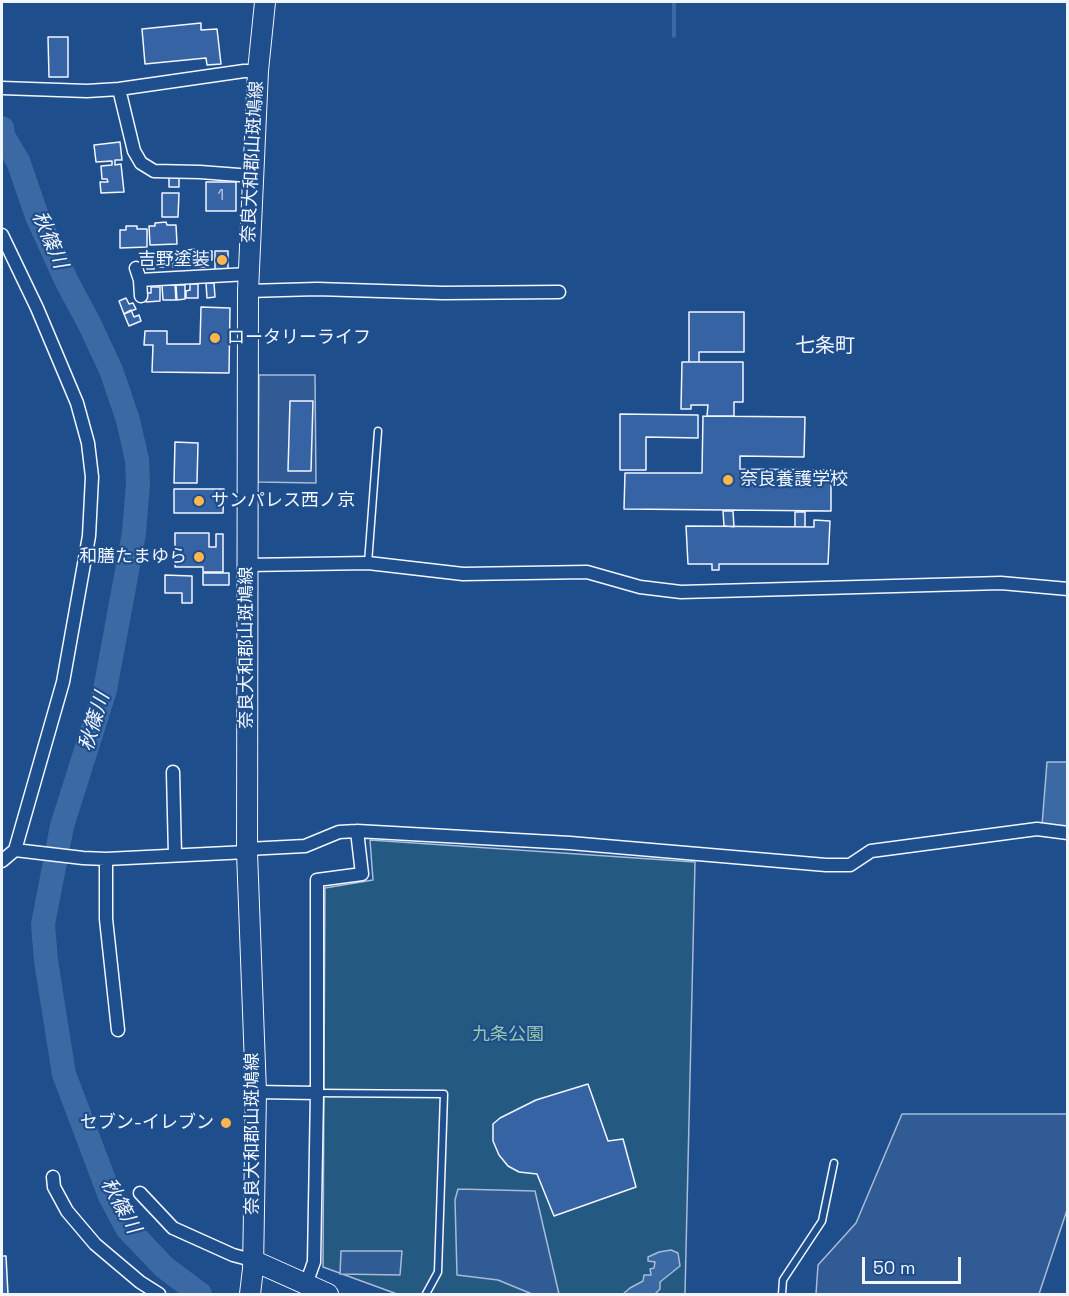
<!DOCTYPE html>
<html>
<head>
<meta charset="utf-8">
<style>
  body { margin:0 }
  #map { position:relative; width:1069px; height:1296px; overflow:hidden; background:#1f4e8c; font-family:"Space Grotesk",sans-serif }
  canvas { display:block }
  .frame { position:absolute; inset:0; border:3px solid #f2f6ff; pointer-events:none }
  .scale { position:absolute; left:862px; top:1257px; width:99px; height:27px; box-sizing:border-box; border:3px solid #f2f6ff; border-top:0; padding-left:8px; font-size:18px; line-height:21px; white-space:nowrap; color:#f2f6ff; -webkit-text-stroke:4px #1f4e8c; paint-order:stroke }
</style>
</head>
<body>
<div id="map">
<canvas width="1069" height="1296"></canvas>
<div class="frame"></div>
<div class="scale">50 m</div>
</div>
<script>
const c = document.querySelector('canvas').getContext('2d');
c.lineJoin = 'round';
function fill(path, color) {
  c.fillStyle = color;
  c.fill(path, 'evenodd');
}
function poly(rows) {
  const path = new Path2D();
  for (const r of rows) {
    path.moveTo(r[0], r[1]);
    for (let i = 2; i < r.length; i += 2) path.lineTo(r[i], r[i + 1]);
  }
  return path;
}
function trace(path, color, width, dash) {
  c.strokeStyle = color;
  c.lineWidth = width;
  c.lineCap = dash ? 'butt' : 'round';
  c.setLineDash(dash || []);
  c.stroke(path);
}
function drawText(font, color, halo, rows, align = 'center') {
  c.font = font + ' "Space Grotesk","Noto Sans JP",sans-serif';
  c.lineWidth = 4.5;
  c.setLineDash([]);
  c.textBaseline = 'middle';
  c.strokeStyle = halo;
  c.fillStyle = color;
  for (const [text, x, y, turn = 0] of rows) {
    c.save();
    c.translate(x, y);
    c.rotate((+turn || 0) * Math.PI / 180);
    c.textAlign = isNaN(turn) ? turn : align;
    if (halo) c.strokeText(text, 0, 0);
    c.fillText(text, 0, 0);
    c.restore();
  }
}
const green = poly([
  [370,840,695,862,685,1294,397,1294,323,1267,325,888,373,880,370,840]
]);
fill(green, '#245a82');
trace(green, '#a8bbd7', 1.5);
const parking = poly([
  [259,375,315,375,316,483,258,482,259,375],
  [902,1114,1067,1114,1067,1210,1039,1294,816,1294,818,1265,856,1223,902,1114],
  [458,1189,535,1191,559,1294,532,1294,498,1280,457,1275,455,1200,458,1189],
  [341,1251,402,1251,400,1275,340,1274,341,1251]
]);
fill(parking, '#305b95');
trace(parking, '#a8bbd7', 1.5);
const water = poly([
  [1047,762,1067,762,1067,827,1042,825,1047,762],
  [671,1250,678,1253,680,1266,660,1282,660,1289,655,1294,623,1294,630,1288,643,1281,644,1275,651,1275,650,1269,654,1268,655,1262,648,1261,648,1257,659,1252,671,1250]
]);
fill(water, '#3b69a3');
trace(water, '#a8bbd7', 1.5);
trace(poly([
  [674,2,674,36]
]), '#3b69a3', 4);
trace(poly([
  [2,128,3,136,18,161,37,216,67,282,89,323,111,370,128,420,137,460,138,483,134,533,105,690,62,826,43,924,46,961,59,1043,64,1074,110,1196,127,1228,164,1267,200,1294]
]), '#3b69a3', 24);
const building = poly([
  [201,23,201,30,217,29,221,64,207,65,206,58,145,64,142,29,201,23],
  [48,37,68,37,68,77,49,77,48,37],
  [120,142,122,160,115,160,115,165,121,164,124,192,101,193,100,182,108,182,107,179,102,179,101,166,112,165,112,161,96,162,94,145,120,142],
  [169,175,179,175,179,187,169,187,169,175],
  [206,182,236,182,236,211,206,211,206,182],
  [162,193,179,193,178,217,162,217,162,193],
  [166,222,167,225,176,225,177,244,150,245,149,226,155,226,155,223,166,222],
  [126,226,137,226,137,229,147,229,147,247,120,248,120,230,126,230,126,226],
  [197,249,198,265,187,265,187,250,197,249],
  [185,251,185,260,180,260,180,266,173,267,173,252,185,251],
  [200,251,212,251,212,260,207,260,207,267,200,267,200,251],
  [215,251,228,251,228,270,215,270,215,251],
  [160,252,172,252,172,260,167,260,167,267,160,267,160,252],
  [159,253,159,262,154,262,154,269,147,269,147,254,159,253],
  [206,283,214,283,215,297,207,298,206,283],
  [190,284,198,284,198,298,186,298,186,291,190,290,190,284],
  [162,285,175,285,176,300,163,300,162,285],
  [176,285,185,285,185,299,177,300,176,285],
  [151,287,160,287,160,301,146,302,146,293,151,293,151,287],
  [126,298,129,304,133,303,136,309,124,314,119,301,126,298],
  [201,307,230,308,229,373,152,372,153,345,144,345,145,331,167,331,167,344,200,344,201,307],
  [131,310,134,317,139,315,141,321,129,326,124,314,131,310],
  [689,312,744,312,744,352,699,352,699,362,689,362,689,312],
  [682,362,743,362,743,402,734,402,734,416,707,416,708,405,691,405,691,409,681,409,682,362],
  [290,401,313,401,311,471,288,471,290,401],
  [620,414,698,415,698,438,646,437,646,470,620,470,620,414],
  [703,416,805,417,804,457,740,456,740,469,831,470,831,511,624,509,625,473,702,473,703,416],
  [175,442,198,443,197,483,174,483,175,442],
  [174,489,224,489,223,513,174,513,174,489],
  [723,511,733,511,734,527,724,526,723,511],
  [795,512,805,512,805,527,795,527,795,512],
  [814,520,830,521,828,564,719,564,719,570,712,570,712,564,688,564,686,526,814,527,814,520],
  [175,533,209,533,209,547,216,547,216,534,223,534,223,572,203,572,203,567,175,567,175,533],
  [203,573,229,573,229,585,203,585,203,573],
  [165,575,192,576,192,603,182,603,182,593,165,593,165,575],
  [588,1084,608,1141,623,1139,636,1187,554,1216,537,1174,519,1172,508,1166,499,1155,493,1141,493,1124,500,1118,536,1100,588,1084],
  [2,1256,6,1256,8,1294,2,1294,2,1256]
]);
fill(building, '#3563a3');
trace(building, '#f2f6ff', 1.5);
const lane = poly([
  [368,563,378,431],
  [317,1093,444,1094,438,1272,426,1294],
  [782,1294,783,1280,822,1221,834,1163]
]);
const street = poly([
  [2,88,87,91,119,89,244,71,258,71],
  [119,89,134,151,141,163,154,171,200,172,252,176],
  [2,235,37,308,77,403,88,443,92,477,89,536,63,682,15,850],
  [136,268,140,280],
  [248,291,317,289,443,293,559,292],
  [141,296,140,280,248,274],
  [247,565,368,563,463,574,587,572,640,587,681,592,1001,583,1068,589],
  [173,772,175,855],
  [247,849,305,846,339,832,357,831,570,843,826,865,850,865,871,851,1037,829,1068,833],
  [106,859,106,919,118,1030],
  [2,861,15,850,83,858,106,859,247,852],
  [256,1092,317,1093,317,880,362,874,357,831],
  [53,1177,54,1187,67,1211,95,1244,140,1282,159,1294],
  [140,1193,173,1228,233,1255,252,1260],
  [306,1284,314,1262,317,1093]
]);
const primary = poly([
  [252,1260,328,1294],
  [250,1294,253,1269,256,1092,247,852,248,291,258,71,265,2]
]);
trace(lane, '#f2f6ff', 9);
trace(street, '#f2f6ff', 15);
trace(primary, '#f2f6ff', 22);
trace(lane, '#1f4e8c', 6);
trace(street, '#1f4e8c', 12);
trace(primary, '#1f4e8c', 20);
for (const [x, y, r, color] of [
  [222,260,6,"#ffb74d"],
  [215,338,6,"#ffb74d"],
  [728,480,6,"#ffb74d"],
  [199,501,6,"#ffb74d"],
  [199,557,6,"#ffb74d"],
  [226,1123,6,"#ffb74d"]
]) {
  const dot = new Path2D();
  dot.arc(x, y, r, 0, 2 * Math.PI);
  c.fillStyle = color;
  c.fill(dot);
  trace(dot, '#1f4e8c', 2);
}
drawText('15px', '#c3d1e8', null, [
  ["1",221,196]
]);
drawText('18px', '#f2f6ff', '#1f4e8c', [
  ["奈良大和郡山斑鳩線",253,162,-87],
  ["奈良大和郡山斑鳩線",247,648,-90],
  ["奈良大和郡山斑鳩線",253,1134,-90]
]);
drawText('18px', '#f2f6ff', '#1f4e8c', [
  ["吉野塗装",210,260],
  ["ロータリーライフ",227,338,"left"],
  ["奈良養護学校",740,480,"left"],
  ["サンパレス西ノ京",211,501,"left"],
  ["和膳たまゆら",187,557],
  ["セブン-イレブン",214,1123]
], 'right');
drawText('18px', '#97c8a6', '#1f4e8c', [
  ["九条公園",508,1035]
]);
drawText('italic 20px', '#f2f6ff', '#1f4e8c', [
  ["秋篠川",49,240,67],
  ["秋篠川",95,722,-73],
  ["秋篠川",120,1206,61]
]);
drawText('20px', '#f2f6ff', '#1f4e8c', [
  ["七条町",825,347]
]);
</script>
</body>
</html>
